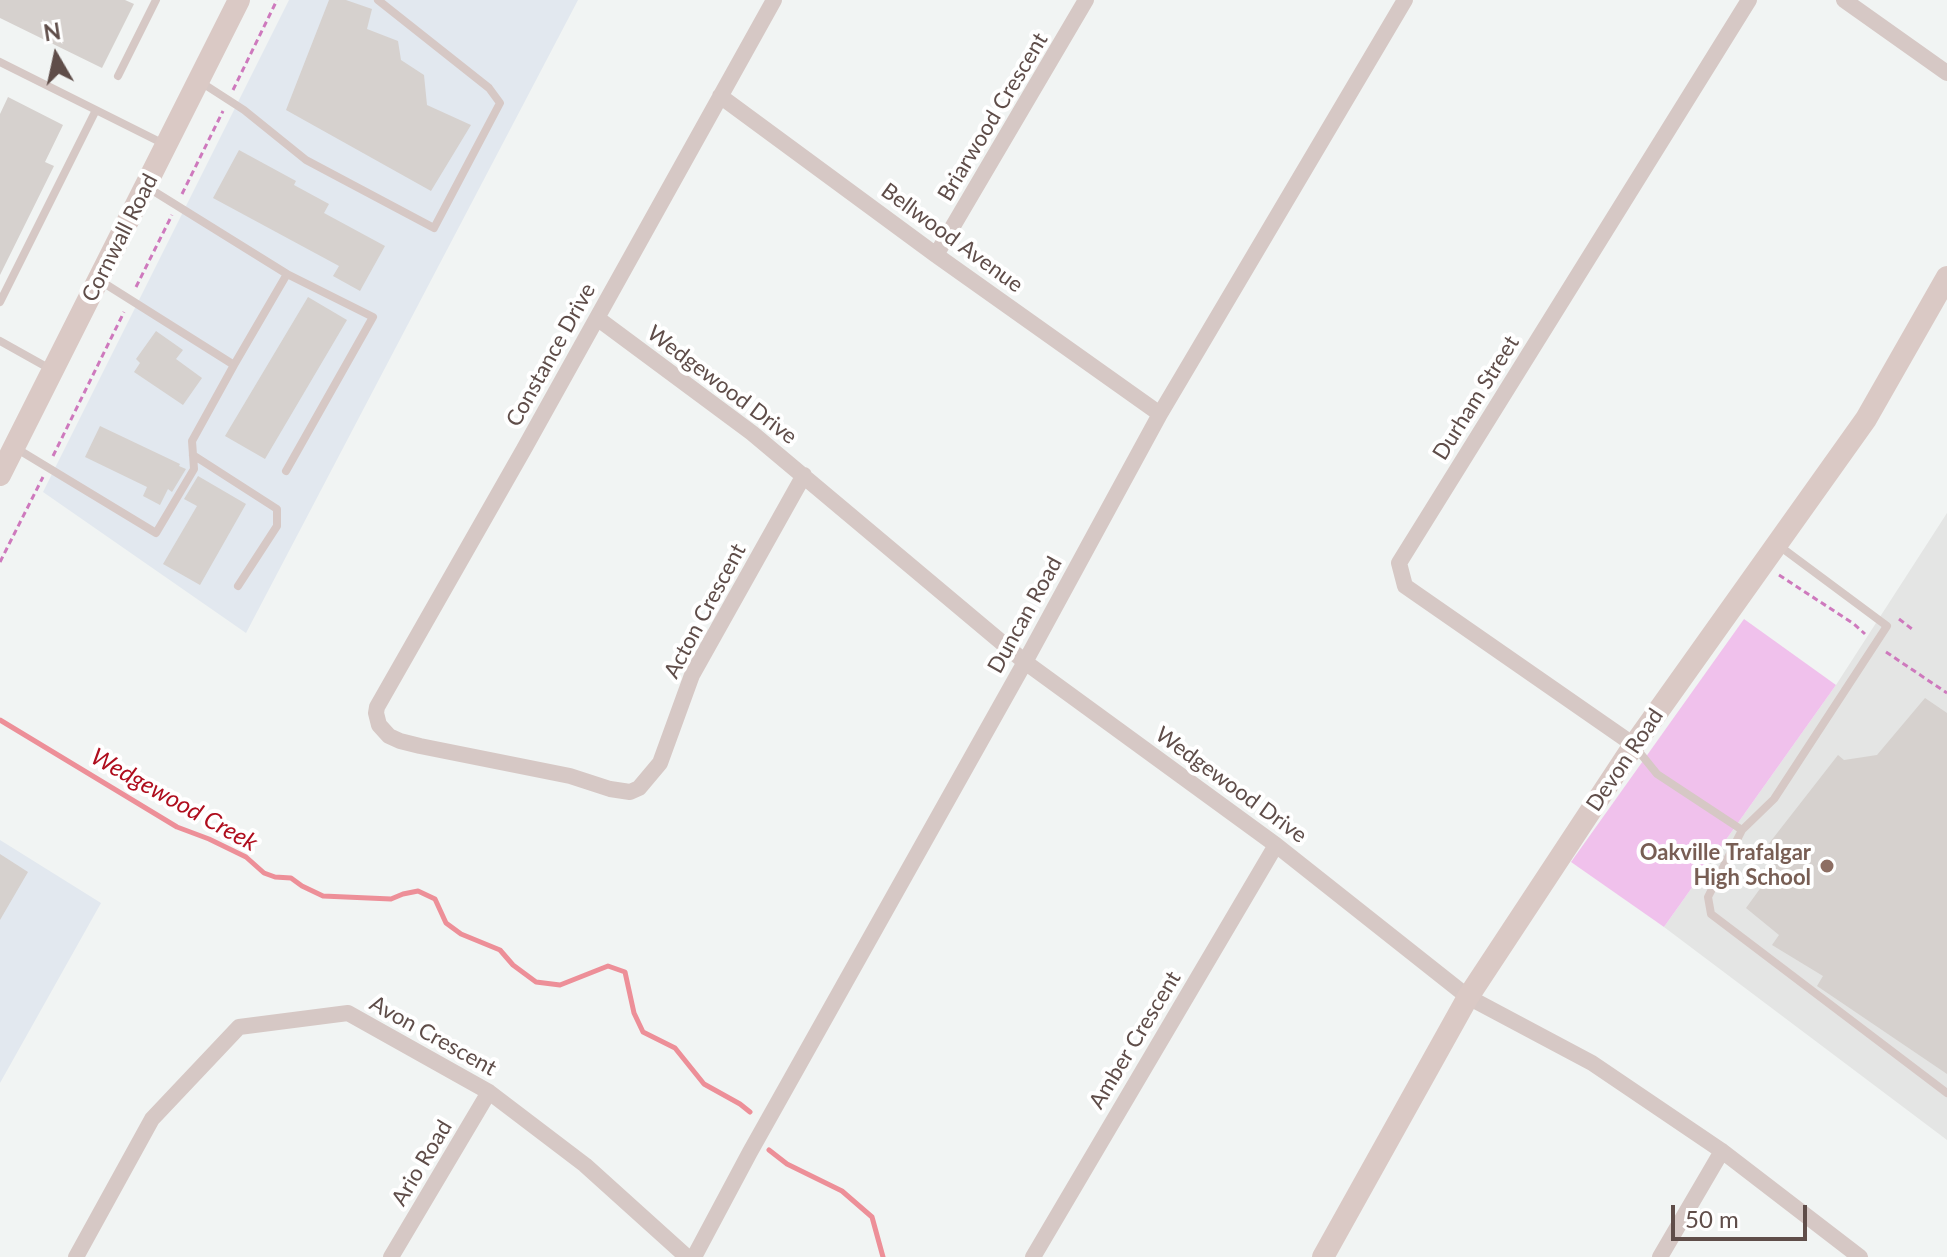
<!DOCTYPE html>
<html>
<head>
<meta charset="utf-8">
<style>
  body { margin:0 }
  #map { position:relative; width:1947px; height:1257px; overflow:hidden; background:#f1f4f3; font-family:Lato,sans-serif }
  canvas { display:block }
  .north { position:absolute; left:16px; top:16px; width:80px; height:80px; -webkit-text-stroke:6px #fff; paint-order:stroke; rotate:351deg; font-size:22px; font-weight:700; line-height:32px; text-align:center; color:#5f4d49 }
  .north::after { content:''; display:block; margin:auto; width:28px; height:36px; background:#5f4d49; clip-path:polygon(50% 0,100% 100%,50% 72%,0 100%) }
  .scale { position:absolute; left:1671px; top:1205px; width:136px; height:36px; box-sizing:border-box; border:4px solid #5f4d49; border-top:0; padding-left:10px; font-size:24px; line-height:28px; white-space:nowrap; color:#5f4d49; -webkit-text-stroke:6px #fff; paint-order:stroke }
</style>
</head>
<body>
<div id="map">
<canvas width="1947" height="1257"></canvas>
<div class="north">N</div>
<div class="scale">50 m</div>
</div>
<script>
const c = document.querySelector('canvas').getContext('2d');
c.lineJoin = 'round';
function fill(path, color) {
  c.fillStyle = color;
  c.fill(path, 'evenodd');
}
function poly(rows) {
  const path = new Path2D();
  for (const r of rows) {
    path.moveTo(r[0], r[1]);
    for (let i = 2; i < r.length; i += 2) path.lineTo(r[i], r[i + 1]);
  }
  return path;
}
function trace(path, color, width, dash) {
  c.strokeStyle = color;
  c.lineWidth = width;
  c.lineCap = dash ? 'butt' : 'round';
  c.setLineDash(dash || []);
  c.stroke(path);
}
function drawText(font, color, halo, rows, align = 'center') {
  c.font = font + ' Lato,sans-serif';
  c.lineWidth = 8;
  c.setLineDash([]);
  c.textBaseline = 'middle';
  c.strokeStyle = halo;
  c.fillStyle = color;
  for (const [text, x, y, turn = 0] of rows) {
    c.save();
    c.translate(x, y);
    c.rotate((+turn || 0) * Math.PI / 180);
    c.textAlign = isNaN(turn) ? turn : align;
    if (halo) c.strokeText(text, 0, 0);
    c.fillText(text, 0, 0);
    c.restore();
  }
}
fill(poly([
  [289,0,578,0,246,633,43,492],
  [0,840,101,903,0,1083]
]), '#e2e8ef');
fill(poly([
  [1947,513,1947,1140,1664,927,1836,685]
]), '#e4e5e4');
fill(poly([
  [1744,619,1836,685,1664,927,1571,862]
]), '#f0c1ec');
trace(poly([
  [0,720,177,827,209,839,246,857,264,873,275,877,291,878,302,886,323,896,391,899,403,894,418,891,435,899,446,923,461,934,500,950,513,965,536,982,560,985,608,966,625,972,634,1013,643,1032,675,1048,704,1084,740,1104,750,1112],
  [769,1150,787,1164,842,1191,872,1217,883,1257]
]), '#ed8f98', 5);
fill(poly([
  [0,0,125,0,134,4,102,68,0,18],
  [329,0,346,0,372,9,367,29,398,41,401,60,424,75,427,105,471,125,431,191,286,110],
  [8,97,63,125,45,162,54,166,0,275,0,114],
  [239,150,296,181,294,185,329,204,324,213,385,246,360,291,333,276,339,266,213,198],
  [308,297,347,320,265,459,225,436],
  [156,331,183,350,176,359,202,378,183,405,134,372,140,363,136,359],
  [100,426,180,464,179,466,186,469,172,492,168,489,160,505,143,496,147,487,85,457],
  [198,476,246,504,200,585,163,564,197,506,184,499],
  [1925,698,1947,713,1947,1074,1817,986,1823,976,1772,945,1779,935,1746,908,1762,886,1754,879,1770,863,1760,855,1838,755,1844,760,1877,755],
  [0,854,28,872,0,920]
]), '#d6d1ce');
trace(poly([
  [233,90,277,0],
  [182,194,223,111],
  [136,287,172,215],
  [53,456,124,312],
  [0,562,43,477],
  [1779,575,1854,624,1865,634],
  [1899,619,1912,629],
  [1886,652,1947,693]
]), '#ce79bd', 3, [6, 4]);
trace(poly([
  [0,62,96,110],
  [118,76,156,0],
  [199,81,244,110,306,160,434,228,500,103,489,88,378,0],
  [99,280,234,365,287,274,147,187],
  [0,302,96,110,164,144],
  [0,341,52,370],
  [14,447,156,533,194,469,192,441,234,365],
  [193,455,277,509,277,526,238,586],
  [286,471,373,317,287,274],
  [1778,545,1887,626,1774,799,1742,830,1708,897,1711,914,1947,1093],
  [1636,748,1657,774,1742,830]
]), '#d6c8c5', 8);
trace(poly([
  [774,0,524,449,377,707,376,713,379,725,389,736,400,741,420,746,570,776,610,789,630,792,639,788,660,763,692,675,804,475],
  [1844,0,1947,73],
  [720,96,936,255,1160,414],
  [936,255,1086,0],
  [597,318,752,433,1025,662,1276,845,1468,997,1592,1063,1722,1151,1860,1257],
  [1634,745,1405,586,1399,563,1749,0],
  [76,1257,152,1119,239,1027,348,1013,489,1092,585,1165,687,1257],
  [391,1257,489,1092],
  [694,1257,750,1152,1025,662,1160,414,1405,0],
  [1033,1257,1276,845],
  [1660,1257,1722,1151]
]), '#d6c8c5', 16);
trace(poly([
  [0,475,239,0],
  [1323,1257,1468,997,1634,745,1866,419,1947,277]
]), '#dac9c5', 22);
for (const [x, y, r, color] of [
  [1827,866,8,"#8d6e63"]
]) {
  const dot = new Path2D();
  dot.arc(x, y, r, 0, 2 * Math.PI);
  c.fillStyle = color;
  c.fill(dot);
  trace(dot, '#fff', 3);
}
drawText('22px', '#5f4d49', '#fff', [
  ["Briarwood Crescent",993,117,-59],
  ["Cornwall Road",120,238,-63],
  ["Bellwood Avenue",952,238,36],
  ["Constance Drive",551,355,-61],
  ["Wedgewood Drive",722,385,37],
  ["Durham Street",1476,398,-58],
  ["Acton Crescent",705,611,-62],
  ["Duncan Road",1025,615,-61],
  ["Devon Road",1625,760,-56],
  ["Wedgewood Drive",1231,785,36],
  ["Avon Crescent",433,1036,29],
  ["Amber Crescent",1135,1040,-59],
  ["Ario Road",422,1163,-59]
]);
drawText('bold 22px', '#785e54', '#fff', [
  ["Oakville Trafalgar",1811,853],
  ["High School",1811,878]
], 'right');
drawText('italic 24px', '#af0d1d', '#fff', [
  ["Wedgewood Creek",174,800,29]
]);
</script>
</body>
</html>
